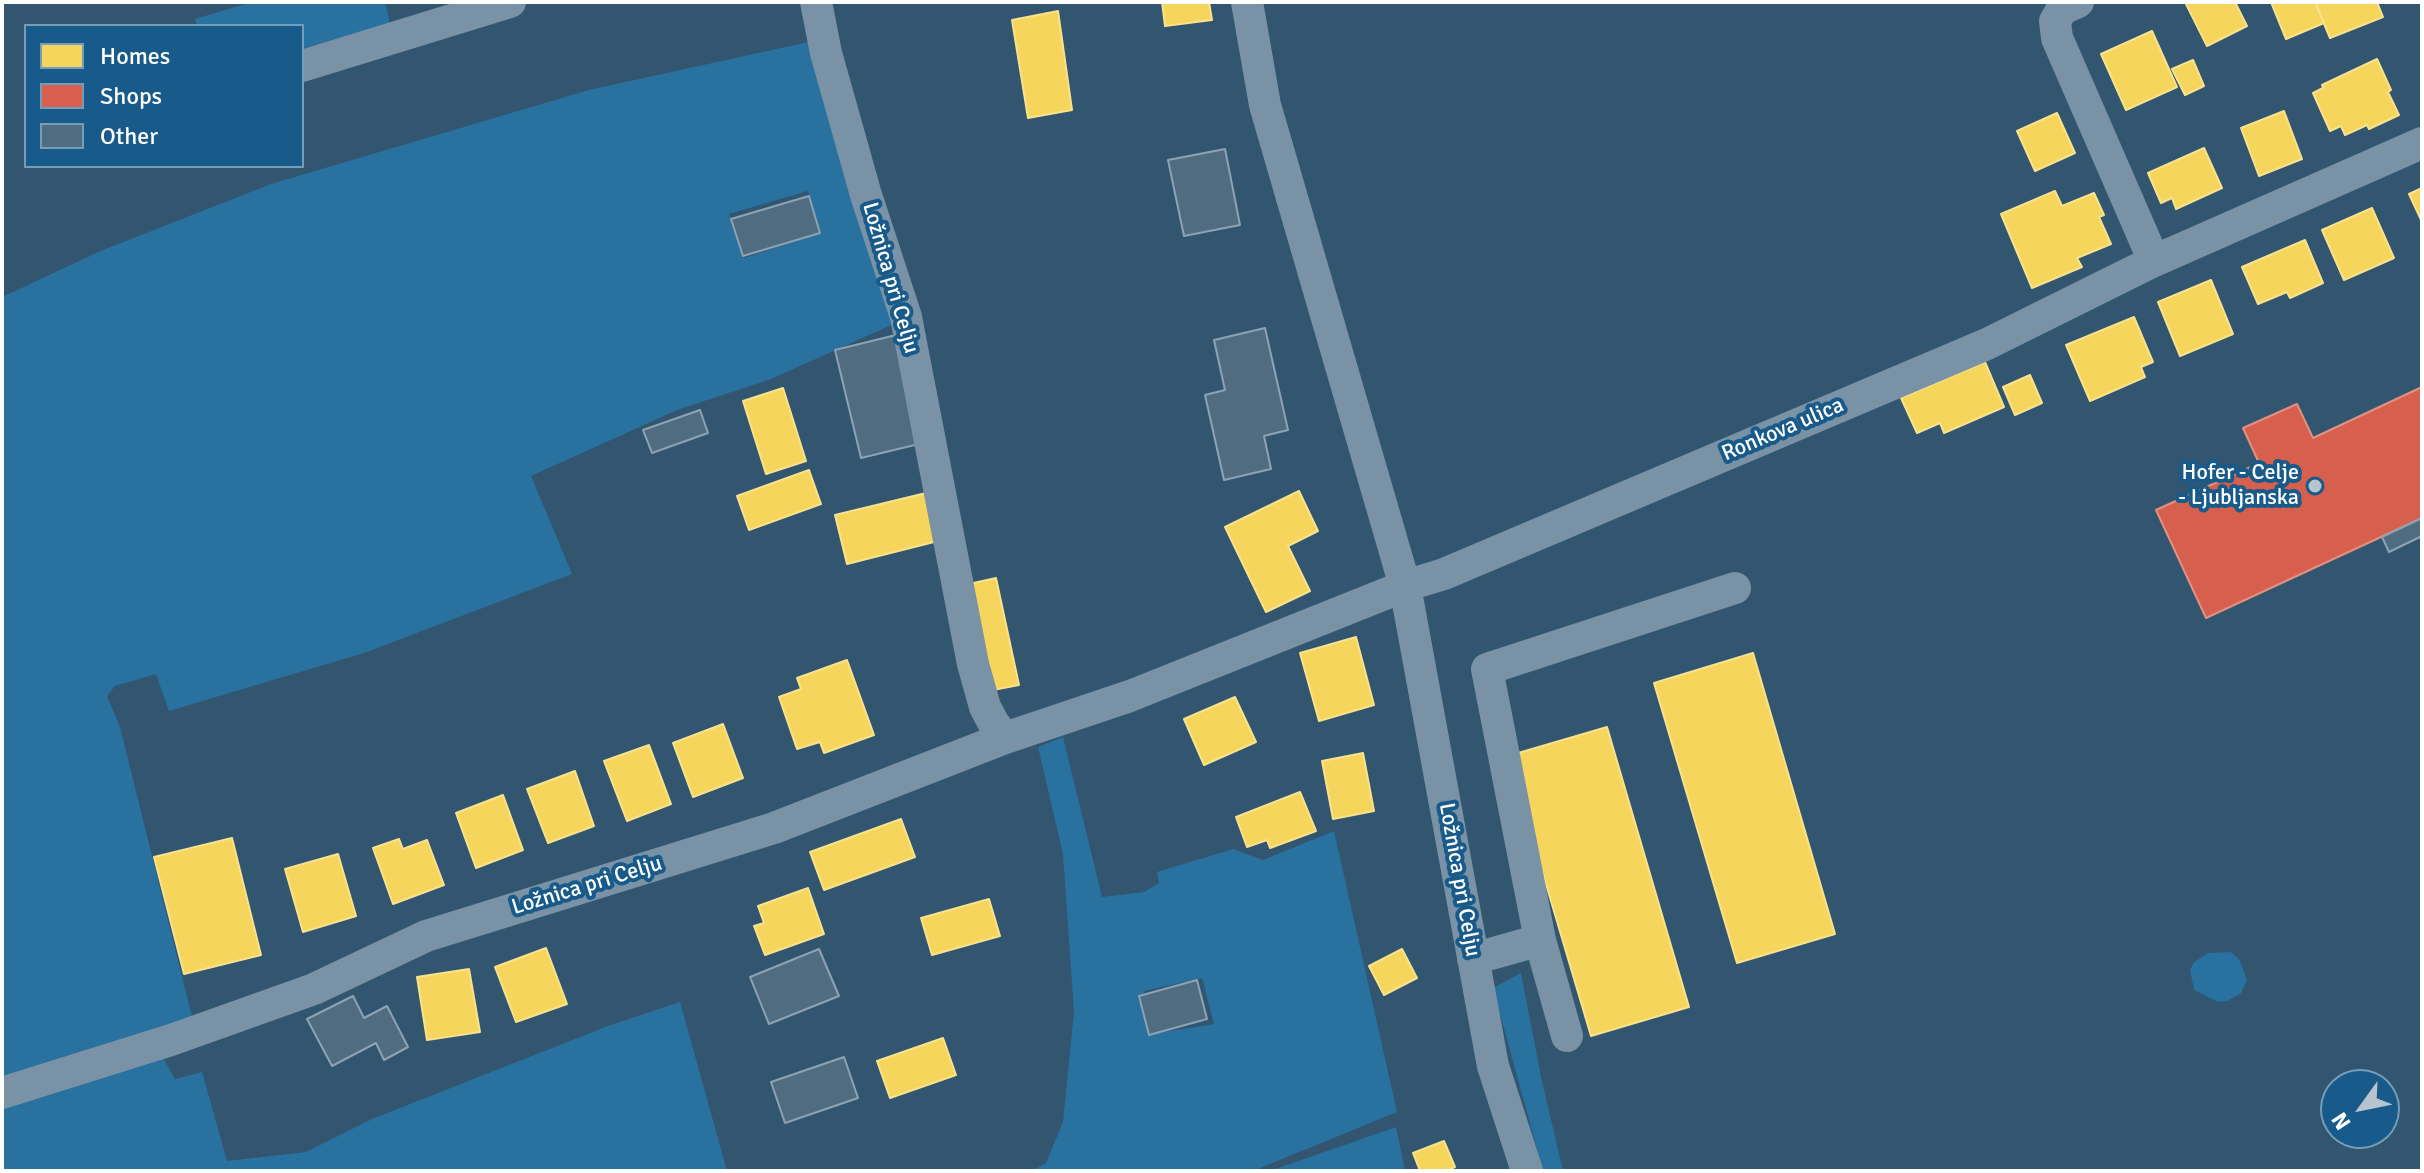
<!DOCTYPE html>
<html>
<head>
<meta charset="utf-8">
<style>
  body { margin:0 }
  #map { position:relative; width:2424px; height:1173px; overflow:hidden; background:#325670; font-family:Signika,sans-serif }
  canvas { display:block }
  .frame { position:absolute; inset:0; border:4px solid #fff; pointer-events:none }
  .legend { position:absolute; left:24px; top:24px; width:280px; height:144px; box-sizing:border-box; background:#185b8a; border:2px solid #749db9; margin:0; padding:10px 14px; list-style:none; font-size:24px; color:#fff }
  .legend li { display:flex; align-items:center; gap:16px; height:40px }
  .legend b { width:40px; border:2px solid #749db9 }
  .north { position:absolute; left:2320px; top:1069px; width:80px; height:80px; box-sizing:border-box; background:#185b8a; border:2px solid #749db9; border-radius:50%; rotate:237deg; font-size:22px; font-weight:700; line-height:32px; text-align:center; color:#fff }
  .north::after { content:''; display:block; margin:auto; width:28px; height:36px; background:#b7c4cd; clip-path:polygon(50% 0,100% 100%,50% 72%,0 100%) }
</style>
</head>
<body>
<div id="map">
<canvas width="2424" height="1173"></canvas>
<div class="frame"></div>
<ul class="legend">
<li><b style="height:22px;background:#f6d55c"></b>Homes</li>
<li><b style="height:22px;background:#d6604d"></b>Shops</li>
<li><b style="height:22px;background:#4f6c80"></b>Other</li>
</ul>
<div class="north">N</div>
</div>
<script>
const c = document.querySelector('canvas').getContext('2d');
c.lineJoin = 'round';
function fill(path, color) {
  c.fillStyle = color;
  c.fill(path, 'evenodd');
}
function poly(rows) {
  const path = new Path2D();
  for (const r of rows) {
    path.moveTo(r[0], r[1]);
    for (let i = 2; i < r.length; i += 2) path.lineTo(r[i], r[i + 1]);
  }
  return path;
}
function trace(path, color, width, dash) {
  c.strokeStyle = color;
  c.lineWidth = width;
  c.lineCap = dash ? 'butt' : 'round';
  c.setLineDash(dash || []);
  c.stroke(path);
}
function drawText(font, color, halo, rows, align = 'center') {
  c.font = font + ' Signika,sans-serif';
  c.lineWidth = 8;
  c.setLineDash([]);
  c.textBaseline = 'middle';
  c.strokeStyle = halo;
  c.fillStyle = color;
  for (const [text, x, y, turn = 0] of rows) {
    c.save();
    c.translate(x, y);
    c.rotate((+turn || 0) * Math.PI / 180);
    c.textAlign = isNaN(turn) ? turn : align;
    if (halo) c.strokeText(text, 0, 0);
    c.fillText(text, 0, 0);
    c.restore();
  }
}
fill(poly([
  [252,2,385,2,390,23,302,49,302,26,197,26,195,19],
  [813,41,898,322,771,379,677,410,531,476,572,574,364,653,169,711,156,674,115,686,107,696,120,727,193,1021,2,1084,2,297,103,250,271,184,589,90],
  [808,191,821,233,744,258,729,214],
  [1063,737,1102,897,1144,892,1159,883,1157,872,1233,849,1263,860,1334,831,1397,1112,1253,1171,1032,1171,1046,1163,1063,1122,1074,1012,1063,854,1038,747],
  [1202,978,1214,1024,1152,1034,1144,991],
  [2231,952,2239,959,2247,980,2241,993,2227,1001,2218,1002,2194,990,2190,970,2194,962,2208,953],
  [1521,973,1541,1077,1563,1171,1543,1171,1493,988],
  [680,1002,727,1171,2,1171,2,1100,160,1052,175,1079,202,1072,227,1161,306,1152,372,1119,608,1026],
  [1396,1127,1405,1171,1270,1171]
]), '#29719f');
const homes = poly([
  [1162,2,1209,2,1212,20,1165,26,1162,2],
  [2185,2,2235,2,2247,26,2207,46,2185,2],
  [2271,2,2315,2,2324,23,2286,39,2271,2],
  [2315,2,2377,2,2383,17,2330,38,2315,2],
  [1058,11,1072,110,1028,118,1012,20,1058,11],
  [2152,31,2177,87,2126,110,2101,54,2152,31],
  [2377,59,2391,90,2388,92,2399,115,2369,129,2367,125,2345,135,2341,126,2330,131,2313,93,2323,88,2322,85,2377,59],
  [2193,60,2204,86,2185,95,2172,69,2193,60],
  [2284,111,2302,159,2259,176,2241,128,2284,111],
  [2057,113,2075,153,2035,171,2017,131,2057,113],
  [2204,148,2222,188,2176,209,2172,198,2161,203,2148,173,2204,148],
  [2422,188,2422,222,2409,194,2422,188],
  [2055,191,2062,206,2094,193,2104,215,2099,217,2111,244,2077,258,2082,267,2032,288,2001,214,2055,191],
  [2372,208,2394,258,2344,280,2322,230,2372,208],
  [2305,240,2323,283,2290,298,2287,292,2258,304,2242,267,2305,240],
  [2211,280,2233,334,2180,356,2158,302,2211,280],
  [2134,317,2153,362,2141,367,2145,377,2090,401,2066,345,2134,317],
  [1985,362,2004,407,1944,433,1940,423,1917,433,1901,398,1985,362],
  [2030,375,2042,403,2015,415,2003,387,2030,375],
  [783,388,806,461,766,474,743,401,783,388],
  [809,470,821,504,749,530,737,496,809,470],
  [1299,491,1318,531,1288,546,1310,591,1266,612,1225,527,1299,491],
  [926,493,938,541,847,564,835,515,926,493],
  [996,578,1019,685,993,690,960,586,996,578],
  [1356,637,1374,705,1319,721,1300,653,1356,637],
  [1753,653,1835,934,1737,963,1654,683,1753,653],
  [847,660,874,735,824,753,820,742,797,749,779,697,801,689,797,678,847,660],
  [1235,697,1256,742,1204,765,1184,719,1235,697],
  [723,724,743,778,693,797,673,743,723,724],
  [1607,727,1689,1007,1591,1036,1508,756,1607,727],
  [649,745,671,804,627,821,604,761,649,745],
  [1363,753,1374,811,1333,819,1322,761,1363,753],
  [575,771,594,826,548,843,527,789,575,771],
  [1300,792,1316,831,1270,848,1267,840,1247,847,1236,817,1300,792],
  [503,795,523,850,476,868,456,813,503,795],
  [901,819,915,857,824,890,810,852,901,819],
  [232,838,261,955,184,974,154,857,232,838],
  [399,839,403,849,427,840,444,885,393,904,373,848,399,839],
  [338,854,356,916,303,932,285,869,338,854],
  [808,888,824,934,765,955,754,926,764,923,758,906,808,888],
  [989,899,1000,936,932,955,921,918,989,899],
  [546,948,567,1004,516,1022,495,967,546,948],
  [1402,949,1417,978,1384,995,1369,966,1402,949],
  [469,969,480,1032,427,1040,417,977,469,969],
  [943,1038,956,1075,890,1098,877,1061,943,1038],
  [1444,1141,1455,1167,1446,1171,1420,1171,1413,1153,1444,1141]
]);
fill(homes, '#f6d55c');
trace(homes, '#f9e28d', 2);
const shops = poly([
  [2422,387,2422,518,2206,618,2156,510,2259,463,2243,428,2297,404,2313,438,2422,387]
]);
fill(shops, '#d6604d');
trace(shops, '#e29082', 2);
const building = poly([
  [1225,149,1240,225,1184,236,1168,160,1225,149],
  [809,196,820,233,743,256,731,219,809,196],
  [1265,328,1288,430,1264,436,1271,469,1224,480,1205,395,1225,390,1214,340,1265,328],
  [896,335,923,443,861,458,835,350,896,335],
  [700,410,708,433,652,453,643,430,700,410],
  [2422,518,2422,536,2389,552,2382,537,2422,518],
  [819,949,839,996,769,1024,750,977,819,949],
  [1197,980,1207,1019,1149,1035,1139,996,1197,980],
  [353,996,364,1018,387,1006,408,1047,384,1060,376,1043,332,1066,307,1019,353,996],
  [844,1057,858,1098,785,1123,771,1082,844,1057]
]);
fill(building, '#4f6c80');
trace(building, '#8da3b3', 2);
trace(poly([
  [816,2,826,53,866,195,906,317,973,664,985,707,994,724,1005,738,1130,696,1405,586,1444,574,1987,344,2154,261,2422,143],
  [1247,2,1265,105,1405,586,1493,1066,1527,1171],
  [2078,2,2062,9,2055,21,2057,38,2154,261],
  [302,66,510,2],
  [1540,940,1567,1036],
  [1473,959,1540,940,1487,669,1735,588],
  [2,1093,171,1040,314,989,426,936,774,828,1005,738]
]), '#7992a5', 32);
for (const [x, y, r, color] of [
  [2315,486,8,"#b7c4cd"]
]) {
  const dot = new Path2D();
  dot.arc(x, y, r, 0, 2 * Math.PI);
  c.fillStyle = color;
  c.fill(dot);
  trace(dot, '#185b8a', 3);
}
drawText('22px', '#fff', '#185b8a', [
  ["Ložnica pri Celju",890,278,74],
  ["Ronkova ulica",1783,430,-23],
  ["Ložnica pri Celju",1459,880,80],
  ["Ložnica pri Celju",587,886,-17]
]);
drawText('22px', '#fff', '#185b8a', [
  ["Hofer - Celje",2299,473],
  ["- Ljubljanska",2299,498]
], 'right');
</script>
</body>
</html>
